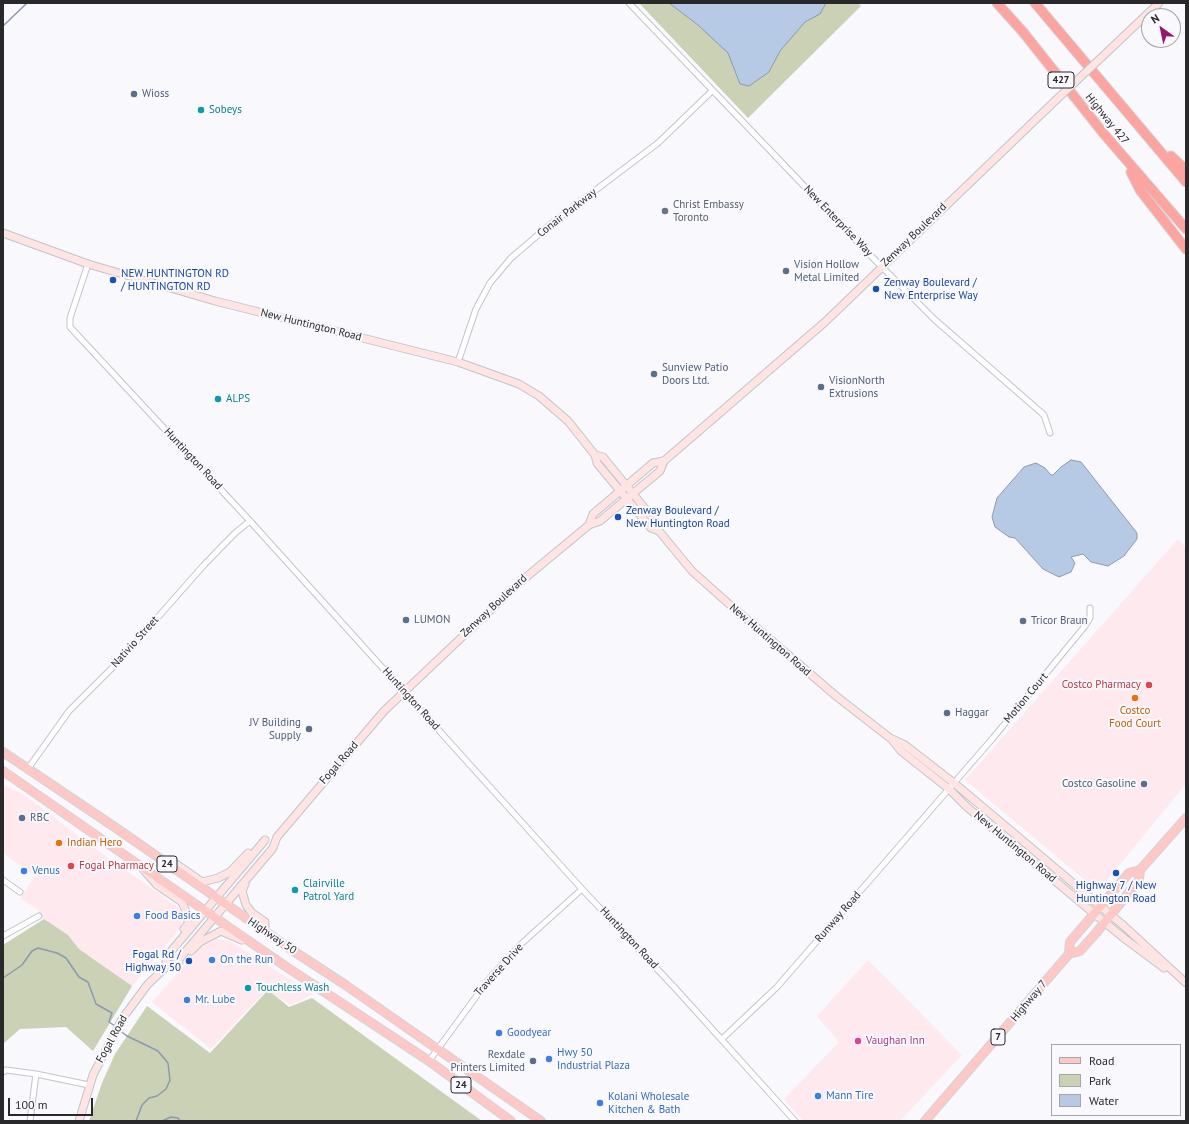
<!DOCTYPE html>
<html>
<head>
<meta charset="utf-8">
<style>
  body { margin:0 }
  #map { position:relative; width:1189px; height:1124px; overflow:hidden; background:#f8f8fd; font-family:"PT Sans",sans-serif }
  canvas { display:block }
  .frame { position:absolute; inset:0; border:4px solid #29292b; pointer-events:none }
  .legend { position:absolute; left:1051px; top:1044px; width:130px; height:72px; box-sizing:border-box; background:#f8f8fd; border:1px solid #a5a5a9; margin:0; padding:5px 7px; list-style:none; font-size:12px; color:#29292b }
  .legend li { display:flex; align-items:center; gap:8px; height:20px }
  .legend b { width:20px; border:1px solid #a5a5a9 }
  .north { position:absolute; left:1141px; top:8px; width:40px; height:40px; box-sizing:border-box; background:#f8f8fd; border:1px solid #a5a5a9; border-radius:50%; rotate:327deg; font-size:11px; font-weight:700; line-height:16px; text-align:center; color:#29292b }
  .north::after { content:''; display:block; margin:auto; width:14px; height:18px; background:#941670; clip-path:polygon(50% 0,100% 100%,50% 72%,0 100%) }
  .scale { position:absolute; left:8px; top:1098px; width:85px; height:18px; box-sizing:border-box; border:2px solid #29292b; border-top:0; padding-left:5px; font-size:12px; line-height:14px; white-space:nowrap; color:#29292b; -webkit-text-stroke:3px #f8f8fd; paint-order:stroke }
</style>
</head>
<body>
<div id="map">
<canvas width="1189" height="1124"></canvas>
<div class="frame"></div>
<ul class="legend">
<li><b style="height:5px;background:#fdc8c5"></b>Road</li>
<li><b style="height:11px;background:#cad1b4"></b>Park</li>
<li><b style="height:11px;background:#b6cae6"></b>Water</li>
</ul>
<div class="north">N</div>
<div class="scale">100 m</div>
</div>
<script>
const c = document.querySelector('canvas').getContext('2d');
c.lineJoin = 'round';
function fill(path, color) {
  c.fillStyle = color;
  c.fill(path, 'evenodd');
}
function poly(rows) {
  const path = new Path2D();
  for (const r of rows) {
    path.moveTo(r[0], r[1]);
    for (let i = 2; i < r.length; i += 2) path.lineTo(r[i], r[i + 1]);
  }
  return path;
}
function trace(path, color, width, dash) {
  c.strokeStyle = color;
  c.lineWidth = width;
  c.lineCap = dash ? 'butt' : 'round';
  c.setLineDash(dash || []);
  c.stroke(path);
}
function drawText(font, color, halo, rows, align = 'center') {
  c.font = font + ' "PT Sans",sans-serif';
  c.lineWidth = 4;
  c.setLineDash([]);
  c.textBaseline = 'middle';
  c.strokeStyle = halo;
  c.fillStyle = color;
  for (const [text, x, y, turn = 0] of rows) {
    c.save();
    c.translate(x, y);
    c.rotate((+turn || 0) * Math.PI / 180);
    c.textAlign = isNaN(turn) ? turn : align;
    if (halo) c.strokeText(text, 0, 0);
    c.fillText(text, 0, 0);
    c.restore();
  }
}
fill(poly([
  [1178,539,1186,548,1186,784,1098,891,965,780],
  [3,785,22,794,38,805,90,845,178,907,182,914,181,927,132,986,79,949,68,935,44,919,37,909,20,898,35,876,3,853],
  [216,939,230,941,313,994,291,1005,266,990,211,1049,152,1002,201,947],
  [868,960,962,1055,900,1121,803,1121,784,1099,839,1042,817,1016]
]), '#fee9ee');
fill(poly([
  [639,3,858,3,861,6,748,118],
  [44,919,68,935,79,949,132,986,93,1051,66,1027,20,1029,3,1044,3,945],
  [268,990,289,1007,312,998,482,1121,89,1121,102,1083,115,1054,147,1006,210,1053]
]), '#cad1b4');
const water = poly([
  [669,3,826,3,820,14,805,22,780,51,769,72,749,86,740,84,728,53,698,25,669,3],
  [1071,460,1081,462,1137,533,1137,539,1124,556,1108,566,1091,562,1083,554,1071,557,1075,563,1071,572,1059,577,1043,569,1015,538,1009,537,995,527,992,517,997,498,1024,467,1036,463,1045,468,1051,475,1053,475,1061,467,1071,460]
]);
fill(water, '#b6cae6');
trace(water, '#8c9aae', 1);
trace(poly([
  [3,26,27,3],
  [3,978,22,965,32,951,38,948,57,953,66,958,79,977,88,982,96,1004,112,1013,109,1022,115,1026],
  [119,1030,127,1036,158,1051,168,1063,170,1080,166,1089,157,1096,149,1098,142,1105,136,1121],
  [162,1121,171,1117,178,1118,180,1121]
]), '#8c9aae', 1.5);
const street = poly([
  [629,3,874,259,934,319,1044,415,1050,433],
  [88,264,70,318,70,327,250,521,582,889,675,988,795,1121],
  [458,362,476,309,490,283,511,258,552,223,658,143,712,91],
  [27,770,69,711,122,658,203,566,235,533,250,521],
  [3,880,20,892],
  [3,936,39,916],
  [722,1039,777,987,993,738,1085,626,1090,618,1090,608],
  [429,1061,489,979,520,945,582,889],
  [3,1072,6,1070,36,1074,89,1085],
  [30,1121,36,1074]
]);
const secondary = poly([
  [1104,55,1159,3],
  [3,233,88,264,215,301,458,362,519,384,539,396,568,421,595,455,597,463,651,528,659,531],
  [595,455,603,457,656,522,659,531,692,571,729,604,836,696,890,738,905,745,954,783,1124,926,1186,983],
  [589,525,593,514,626,486,653,463,664,461],
  [893,741,901,751,949,789,967,807,1085,906,1125,939,1164,968],
  [168,865,176,864,202,882,218,878,230,872,248,853],
  [143,869,157,885,182,902,188,916,188,924,184,929],
  [245,884,242,891,246,905,252,913,265,922,265,931],
  [191,951,200,942,221,931,242,940],
  [175,964,273,848,277,837,384,711,519,583,589,525,600,521,660,471,664,461,825,322,1056,100],
  [165,968,167,956,265,840],
  [79,1121,93,1075,122,1019,148,984,165,968,179,962]
]);
const primary = poly([
  [3,752,119,830,295,952,344,984,541,1121],
  [3,771,285,966,429,1061,511,1121],
  [1069,954,1070,942,1129,873,1140,870,1186,818],
  [925,1121,1069,954,1080,951,1096,933,1139,880,1140,870]
]);
const highway = poly([
  [997,3,1023,32,1104,134,1186,229],
  [1035,3,1186,182],
  [1171,156,1186,170],
  [1131,172,1140,190,1186,249]
]);
trace(street, '#c3c4c9', 7);
trace(secondary, '#c3c4c9', 9);
trace(primary, '#d4d4d5', 10);
trace(highway, '#d4d4d5', 11);
trace(street, '#fff', 5);
trace(secondary, '#fee4e2', 7);
trace(primary, '#fdc8c5', 8);
trace(highway, '#fca49f', 9);
const secondaryBridge = poly([
  [1056,100,1104,55]
]);
trace(secondaryBridge, '#c3c4c9', 9, []);
trace(secondaryBridge, '#fee4e2', 7);
for (const [x, y, r, color] of [
  [134,94,4,"#5c6f8a"],
  [201,110,4,"#0f9aa8"],
  [665,211,4,"#6b7280"],
  [786,271,4,"#5c6f8a"],
  [113,280,4,"#1a4fb4"],
  [876,289,4,"#1a4fb4"],
  [654,374,4,"#5c6f8a"],
  [821,387,4,"#5c6f8a"],
  [218,399,4,"#0f9aa8"],
  [618,517,4,"#1a4fb4"],
  [406,620,4,"#5c6f8a"],
  [1023,621,4,"#5c6f8a"],
  [1149,685,4,"#e0444e"],
  [1135,698,4,"#e8710a"],
  [947,713,4,"#5c6f8a"],
  [309,729,4,"#5c6f8a"],
  [1144,784,4,"#5c6f8a"],
  [22,818,4,"#5c6f8a"],
  [59,843,4,"#e8710a"],
  [71,866,4,"#e0444e"],
  [24,871,4,"#3f7fe0"],
  [1116,873,4,"#1a4fb4"],
  [295,890,4,"#0f9aa8"],
  [137,916,4,"#3f7fe0"],
  [212,960,4,"#3f7fe0"],
  [189,961,4,"#1a4fb4"],
  [248,988,4,"#0f9aa8"],
  [187,1000,4,"#3f7fe0"],
  [499,1033,4,"#3f7fe0"],
  [858,1041,4,"#d1479c"],
  [549,1059,4,"#3f7fe0"],
  [533,1061,4,"#5c6f8a"],
  [818,1096,4,"#3f7fe0"],
  [600,1103,4,"#3f7fe0"]
]) {
  const dot = new Path2D();
  dot.arc(x, y, r, 0, 2 * Math.PI);
  c.fillStyle = color;
  c.fill(dot);
  trace(dot, '#f8f8fd', 1.5);
}
for (const [x, y, w] of [
  [1061,80,26],
  [167,864,20],
  [998,1037,14],
  [461,1085,20]
]) {
  const box = new Path2D();
  box.roundRect(x - w / 2, y - 8, w, 16, 3);
  c.fillStyle = '#f8f8fd';
  c.fill(box);
  trace(box, '#29292b', 1);
}
drawText('bold 10px', '#29292b', null, [
  ["427",1061,80],
  ["24",167,864],
  ["7",998,1037],
  ["24",461,1085]
]);
drawText('11px', '#4e5e75', '#f8f8fd', [
  ["Wioss",142,94],
  ["Vision Hollow",794,265],
  ["Metal Limited",794,278],
  ["Sunview Patio",662,368],
  ["Doors Ltd.",662,381],
  ["VisionNorth",829,381],
  ["Extrusions",829,394],
  ["LUMON",414,620],
  ["Tricor Braun",1031,621],
  ["Haggar",955,713],
  ["JV Building",301,723,"right"],
  ["Supply",301,736,"right"],
  ["Costco Gasoline",1136,784,"right"],
  ["RBC",30,818],
  ["Rexdale",525,1055,"right"],
  ["Printers Limited",525,1068,"right"]
], 'left');
drawText('11px', '#0d838f', '#f8f8fd', [
  ["Sobeys",209,110],
  ["ALPS",226,399],
  ["Clairville",303,884],
  ["Patrol Yard",303,897],
  ["Touchless Wash",256,988]
], 'left');
drawText('11px', '#29292b', '#f8f8fd', [
  ["Highway 427",1107,119,51],
  ["Conair Parkway",567,213,-38],
  ["New Enterprise Way",838,221,46],
  ["Zenway Boulevard",914,235,-44],
  ["New Huntington Road",311,325,14],
  ["Huntington Road",193,459,47],
  ["Zenway Boulevard",494,606,-43],
  ["New Huntington Road",770,640,41],
  ["Nativio Street",135,642,-48],
  ["Motion Court",1026,698,-50],
  ["Huntington Road",411,699,48],
  ["Fogal Road",339,763,-49],
  ["New Huntington Road",1015,847,40],
  ["Runway Road",838,917,-49],
  ["Highway 50",272,936,34],
  ["Huntington Road",629,938,47],
  ["Traverse Drive",499,970,-48],
  ["Highway 7",1029,1001,-50],
  ["Fogal Road",112,1039,-61]
]);
drawText('11px', '#5b616d', '#f8f8fd', [
  ["Christ Embassy",673,205],
  ["Toronto",673,218]
], 'left');
drawText('11px', '#164399', '#f8f8fd', [
  ["NEW HUNTINGTON RD",121,274],
  ["/ HUNTINGTON RD",121,287],
  ["Zenway Boulevard /",884,283],
  ["New Enterprise Way",884,296],
  ["Zenway Boulevard /",626,511],
  ["New Huntington Road",626,524],
  ["Highway 7 / New",1116,886,"center"],
  ["Huntington Road",1116,899,"center"],
  ["Fogal Rd /",181,955,"right"],
  ["Highway 50",181,968,"right"]
], 'left');
drawText('11px', '#be3a42', '#f8f8fd', [
  ["Costco Pharmacy",1141,685],
  ["Fogal Pharmacy",79,866,"left"]
], 'right');
drawText('11px', '#c56008', '#f8f8fd', [
  ["Costco",1135,711],
  ["Food Court",1135,724],
  ["Indian Hero",67,843,"left"]
]);
drawText('11px', '#366cbe', '#f8f8fd', [
  ["Venus",32,871],
  ["Food Basics",145,916],
  ["On the Run",220,960],
  ["Mr. Lube",195,1000],
  ["Goodyear",507,1033],
  ["Hwy 50",557,1053],
  ["Industrial Plaza",557,1066],
  ["Mann Tire",826,1096],
  ["Kolani Wholesale",608,1097],
  ["Kitchen & Bath",608,1110]
], 'left');
drawText('11px', '#b23c85', '#f8f8fd', [
  ["Vaughan Inn",866,1041]
], 'left');
</script>
</body>
</html>
